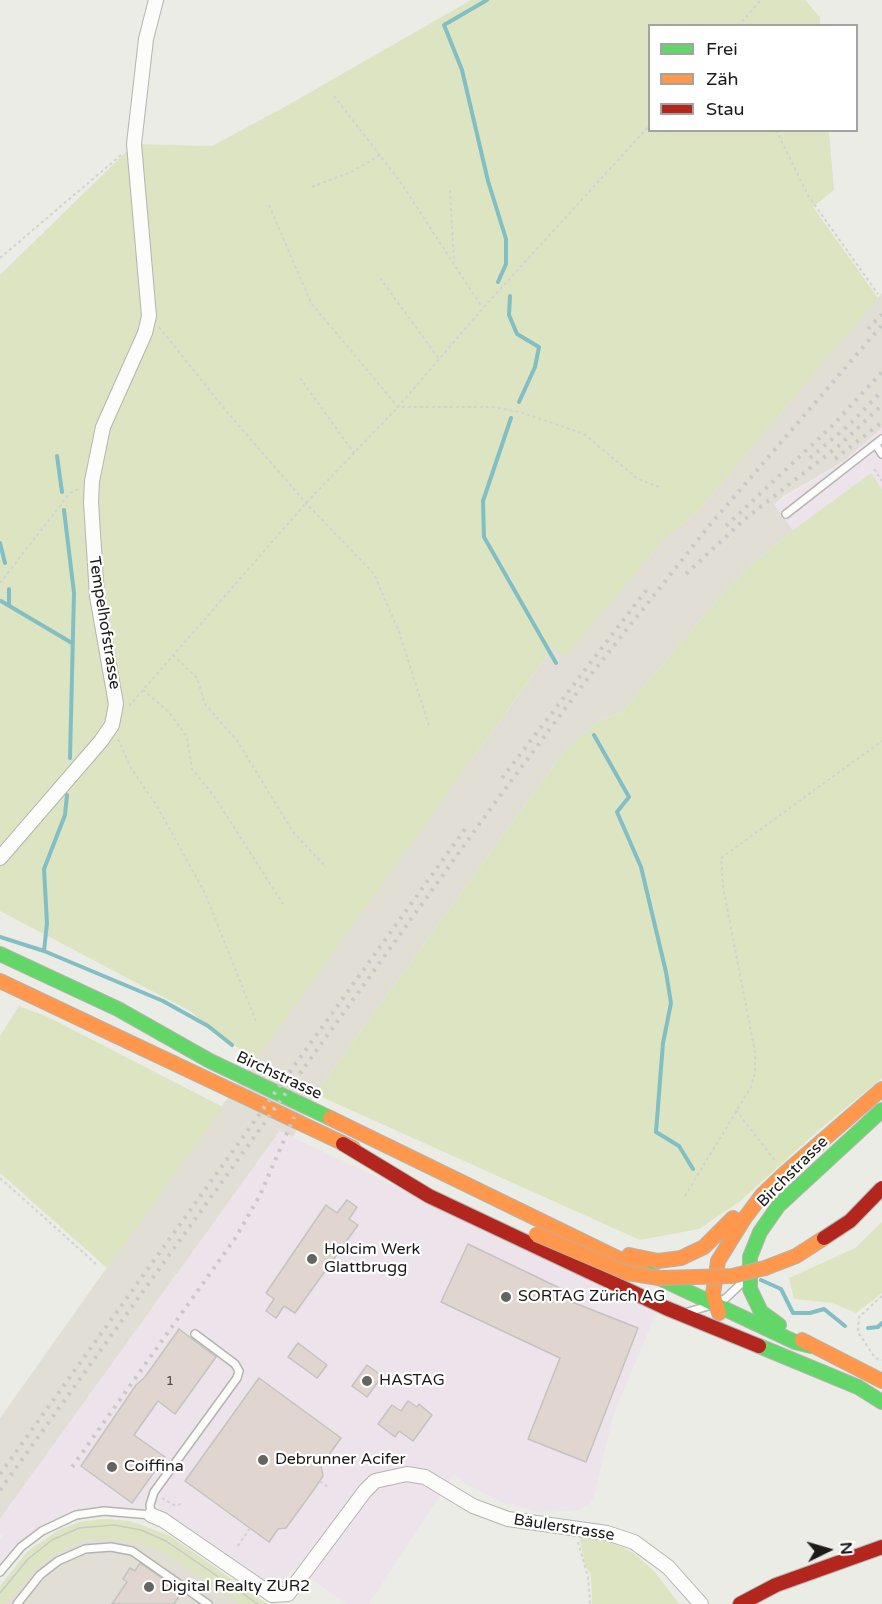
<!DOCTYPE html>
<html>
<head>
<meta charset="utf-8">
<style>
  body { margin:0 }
  #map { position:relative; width:882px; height:1604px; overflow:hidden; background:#ecece7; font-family:"Varela Round",sans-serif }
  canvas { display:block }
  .legend { position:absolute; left:648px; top:24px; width:210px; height:108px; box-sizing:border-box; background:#fff; border:2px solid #a4a3a3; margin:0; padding:8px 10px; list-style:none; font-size:18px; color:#1b1a18 }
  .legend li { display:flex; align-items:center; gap:12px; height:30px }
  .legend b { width:30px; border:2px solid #a4a3a3 }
  .north { position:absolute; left:798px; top:1520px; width:60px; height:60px; -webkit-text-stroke:4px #fff; paint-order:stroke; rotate:85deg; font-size:16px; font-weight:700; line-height:24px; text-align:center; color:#1b1a18 }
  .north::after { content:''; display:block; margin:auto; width:21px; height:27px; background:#1b1a18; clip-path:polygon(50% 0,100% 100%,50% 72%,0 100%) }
</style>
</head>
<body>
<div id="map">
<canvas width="882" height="1604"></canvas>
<ul class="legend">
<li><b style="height:8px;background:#63d668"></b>Frei</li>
<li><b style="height:8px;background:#ff974d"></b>Zäh</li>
<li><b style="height:8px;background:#b3261e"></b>Stau</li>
</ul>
<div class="north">N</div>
</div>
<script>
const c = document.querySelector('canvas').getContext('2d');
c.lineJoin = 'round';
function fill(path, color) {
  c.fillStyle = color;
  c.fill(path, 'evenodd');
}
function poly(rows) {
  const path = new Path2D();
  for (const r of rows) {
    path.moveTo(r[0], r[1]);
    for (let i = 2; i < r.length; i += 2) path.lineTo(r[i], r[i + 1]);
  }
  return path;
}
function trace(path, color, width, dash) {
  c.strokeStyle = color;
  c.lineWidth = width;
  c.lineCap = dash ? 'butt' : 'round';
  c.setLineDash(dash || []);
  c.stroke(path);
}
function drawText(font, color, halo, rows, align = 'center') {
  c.font = font + ' "Varela Round",sans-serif';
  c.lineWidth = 4.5;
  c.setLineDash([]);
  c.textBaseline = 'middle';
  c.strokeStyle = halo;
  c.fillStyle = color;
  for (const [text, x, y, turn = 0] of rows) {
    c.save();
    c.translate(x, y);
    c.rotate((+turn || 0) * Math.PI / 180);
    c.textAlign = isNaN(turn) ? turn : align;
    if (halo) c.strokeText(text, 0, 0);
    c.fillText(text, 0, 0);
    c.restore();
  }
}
fill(poly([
  [882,293,882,428,844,461,784,496,774,504,793,530,748,568,722,594,623,711,597,722,562,754,315,1094,293,1137,280,1131,0,1519,0,1418,223,1104,554,646,565,656,664,539,697,512],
  [103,1519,130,1521,170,1536,267,1604,0,1604,0,1586,28,1551,59,1530,80,1522]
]), '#e1dfd5');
fill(poly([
  [882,428,882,489,871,473,793,530,774,504,844,461],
  [280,1131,657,1311,613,1416,594,1497,590,1504,579,1510,540,1512,503,1503,466,1484,454,1474,369,1604,347,1604,294,1567,281,1585,264,1582,149,1501,142,1512,103,1507,72,1512,57,1518,29,1535,0,1566,0,1540,3,1536,0,1534,0,1519]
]), '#ede3eb');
fill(poly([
  [471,0,805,0,820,17,820,25,650,26,650,130,829,131,834,190,813,207,878,298,697,512,664,539,565,657,553,647,255,1061,190,1011,0,911,0,275,134,144,212,146,288,105],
  [871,473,882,489,882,1078,819,1130,739,1202,699,1229,640,1240,315,1094,562,754,597,722,623,711,722,594,748,568,793,530],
  [19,1006,48,1017,223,1107,107,1268,0,1173,0,1036],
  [882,1222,882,1293,856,1313,832,1303,794,1299,789,1278,855,1248],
  [103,1519,130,1521,170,1536,267,1604,239,1604,162,1551,143,1543,110,1538,85,1540,54,1554,36,1568,5,1604,0,1604,0,1586,28,1551,59,1530,80,1522],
  [579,1534,606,1539,634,1553,655,1572,679,1604,592,1604,591,1574,585,1566]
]), '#dde4c2');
trace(poly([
  [487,0,444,25,462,70,488,181,506,239,506,264,498,282],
  [510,296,509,315,517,334,539,347,535,367,519,402],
  [511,418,483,501,484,537,556,663],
  [57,456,62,492],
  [64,510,74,593,70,758],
  [0,543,5,563],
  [1,601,72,643],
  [9,606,9,589],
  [594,735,629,797,617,812,641,867,666,972,671,1003,663,1043,656,1132,679,1146,693,1169],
  [0,937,44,951,163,1001,208,1026,232,1045],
  [44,951,47,923,44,869,65,815,67,795],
  [761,1280,781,1289,793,1313,810,1313,824,1309,845,1326],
  [868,1328,878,1327,882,1323]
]), '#82bfc5', 4);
const building = poly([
  [347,1200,357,1207,349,1219,358,1225,295,1313,284,1306,276,1318,266,1311,274,1299,266,1293,326,1205,337,1213,347,1200],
  [468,1244,570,1293,567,1300,638,1328,586,1462,528,1439,560,1358,441,1302,468,1244],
  [179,1329,216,1357,175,1414,158,1401,134,1435,165,1457,132,1503,81,1466,136,1385,145,1377,179,1329],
  [298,1343,327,1365,317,1378,288,1357,298,1343],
  [367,1365,382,1376,367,1397,352,1386,367,1365],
  [259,1378,341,1438,321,1466,323,1476,315,1488,286,1528,278,1529,269,1542,185,1481,259,1378],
  [408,1401,417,1407,419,1404,432,1415,413,1441,399,1431,395,1437,378,1424,392,1405,401,1411,408,1401],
  [140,1563,182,1592,174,1604,112,1604,127,1582,123,1579,130,1568,135,1571,140,1563]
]);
fill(building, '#e0d6cf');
trace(building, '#c4c3c0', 1.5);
const lane = poly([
  [876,445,882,454],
  [786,514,882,439],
  [688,1312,715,1304,726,1298,747,1278],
  [0,1572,21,1547,42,1531,76,1515,104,1511,151,1515,150,1505,154,1492,237,1378,239,1371,235,1364,195,1334],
  [17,1604,40,1575,58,1561,85,1549,111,1547,132,1551,208,1604]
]);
const street = poly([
  [0,858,101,741,112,725,116,704,97,596,91,502,92,481,103,427,145,333,149,316,134,144,146,39,156,0],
  [151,1515,163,1520,272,1595,288,1594,365,1491,375,1481,407,1474,425,1477,473,1506,508,1519,607,1533,634,1542,668,1567,701,1604]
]);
const fast = poly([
  [0,954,118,1009,210,1061,330,1118],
  [642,1270,795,1342,811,1346],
  [779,1325,761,1312,750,1289,750,1257,760,1232,779,1205,882,1110],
  [759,1346,858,1387,882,1402]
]);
const slow = poly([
  [0,981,353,1148],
  [330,1118,642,1270],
  [629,1255,658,1261,681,1258,704,1247,733,1218],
  [719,1313,713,1294,718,1261,744,1219,762,1195,785,1173,882,1089],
  [802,1340,882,1381]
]);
const jam = poly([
  [343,1144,429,1196,666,1308,759,1346],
  [740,1604,776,1585,882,1547]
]);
trace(lane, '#b4b4b1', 10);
trace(street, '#b4b4b1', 16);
trace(fast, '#b4b4b1', 16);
trace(slow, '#b4b4b1', 16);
trace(jam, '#b4b4b1', 16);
trace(poly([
  [738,26,761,0],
  [334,96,399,180,482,307],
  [776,130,809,197,878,294],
  [312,187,353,171,380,155],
  [450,190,454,262],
  [269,205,311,303,398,407,492,407,520,412,584,434,638,479,659,487],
  [0,258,121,155],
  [380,278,439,359],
  [159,327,227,412,306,503,374,574,399,632,429,726],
  [300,378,354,453],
  [874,469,882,481],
  [0,583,70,493,78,489],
  [173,655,197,678,205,704,238,742,293,832,326,867],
  [143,690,168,711,187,737,192,769,214,796,283,904],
  [129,706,306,503,398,407,483,308,650,125],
  [118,739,131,768,157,806,205,893,257,1024],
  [736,1110,776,1162],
  [0,1178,96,1264],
  [685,1196,751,1087,755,1073,755,1052,723,887,721,858,882,741],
  [882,1296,859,1317,858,1332,875,1358,882,1360],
  [320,1481,329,1488],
  [162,1498,174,1505,181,1504],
  [578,1542,588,1577,590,1604],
  [238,1546,250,1528]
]), '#d2d2d1', 2, [3, 3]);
trace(lane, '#fcfcfb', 7);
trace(street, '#fcfcfb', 14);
trace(fast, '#63d668', 14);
trace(slow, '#ff974d', 14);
trace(jam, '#b3261e', 14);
trace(poly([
  [0,1593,28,1559,52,1540,79,1528,114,1525,141,1530,166,1541,258,1604]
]), '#c9c9c8', 1.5);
trace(poly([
  [868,329,882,314],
  [810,458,850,424,882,391],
  [835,459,882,422],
  [726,526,833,425,882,372],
  [686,574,745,519,841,444,882,405],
  [502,778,648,588],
  [72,1467,236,1237,260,1195,294,1117],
  [0,1474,465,829],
  [0,1490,494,804,585,682,709,526,882,325]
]), '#c9c9c8', 4, [3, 6]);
const slowBridge = poly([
  [536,1234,627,1273,659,1278,732,1276,765,1268,796,1256,824,1238]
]);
const jamBridge = poly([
  [824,1238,850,1221,882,1188]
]);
trace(slowBridge, '#b4b4b1', 16, []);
trace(jamBridge, '#b4b4b1', 16, []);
trace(slowBridge, '#ff974d', 14);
trace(jamBridge, '#b3261e', 14);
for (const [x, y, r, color] of [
  [312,1259,6,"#646460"],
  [506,1297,6,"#646460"],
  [367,1381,6,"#646460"],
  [263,1460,6,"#646460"],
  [112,1467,6,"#646460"],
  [149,1587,6,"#646460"]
]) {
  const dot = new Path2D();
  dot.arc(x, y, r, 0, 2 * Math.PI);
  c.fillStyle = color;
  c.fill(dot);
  trace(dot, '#fff', 2);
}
drawText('14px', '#4e4b48', null, [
  ["1",170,1381]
]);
drawText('16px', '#1b1a18', '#fff', [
  ["Tempelhofstrasse",104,623,81],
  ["Birchstrasse",279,1076,25],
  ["Birchstrasse",793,1172,-45],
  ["Bäulerstrasse",564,1528,9]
]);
drawText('16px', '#1b1a18', '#fff', [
  ["Holcim Werk",324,1250],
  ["Glattbrugg",324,1268],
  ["SORTAG Zürich AG",518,1297],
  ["HASTAG",379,1381],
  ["Debrunner Acifer",275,1460],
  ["Coiffina",124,1467],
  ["Digital Realty ZUR2",161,1587]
], 'left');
</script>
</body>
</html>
